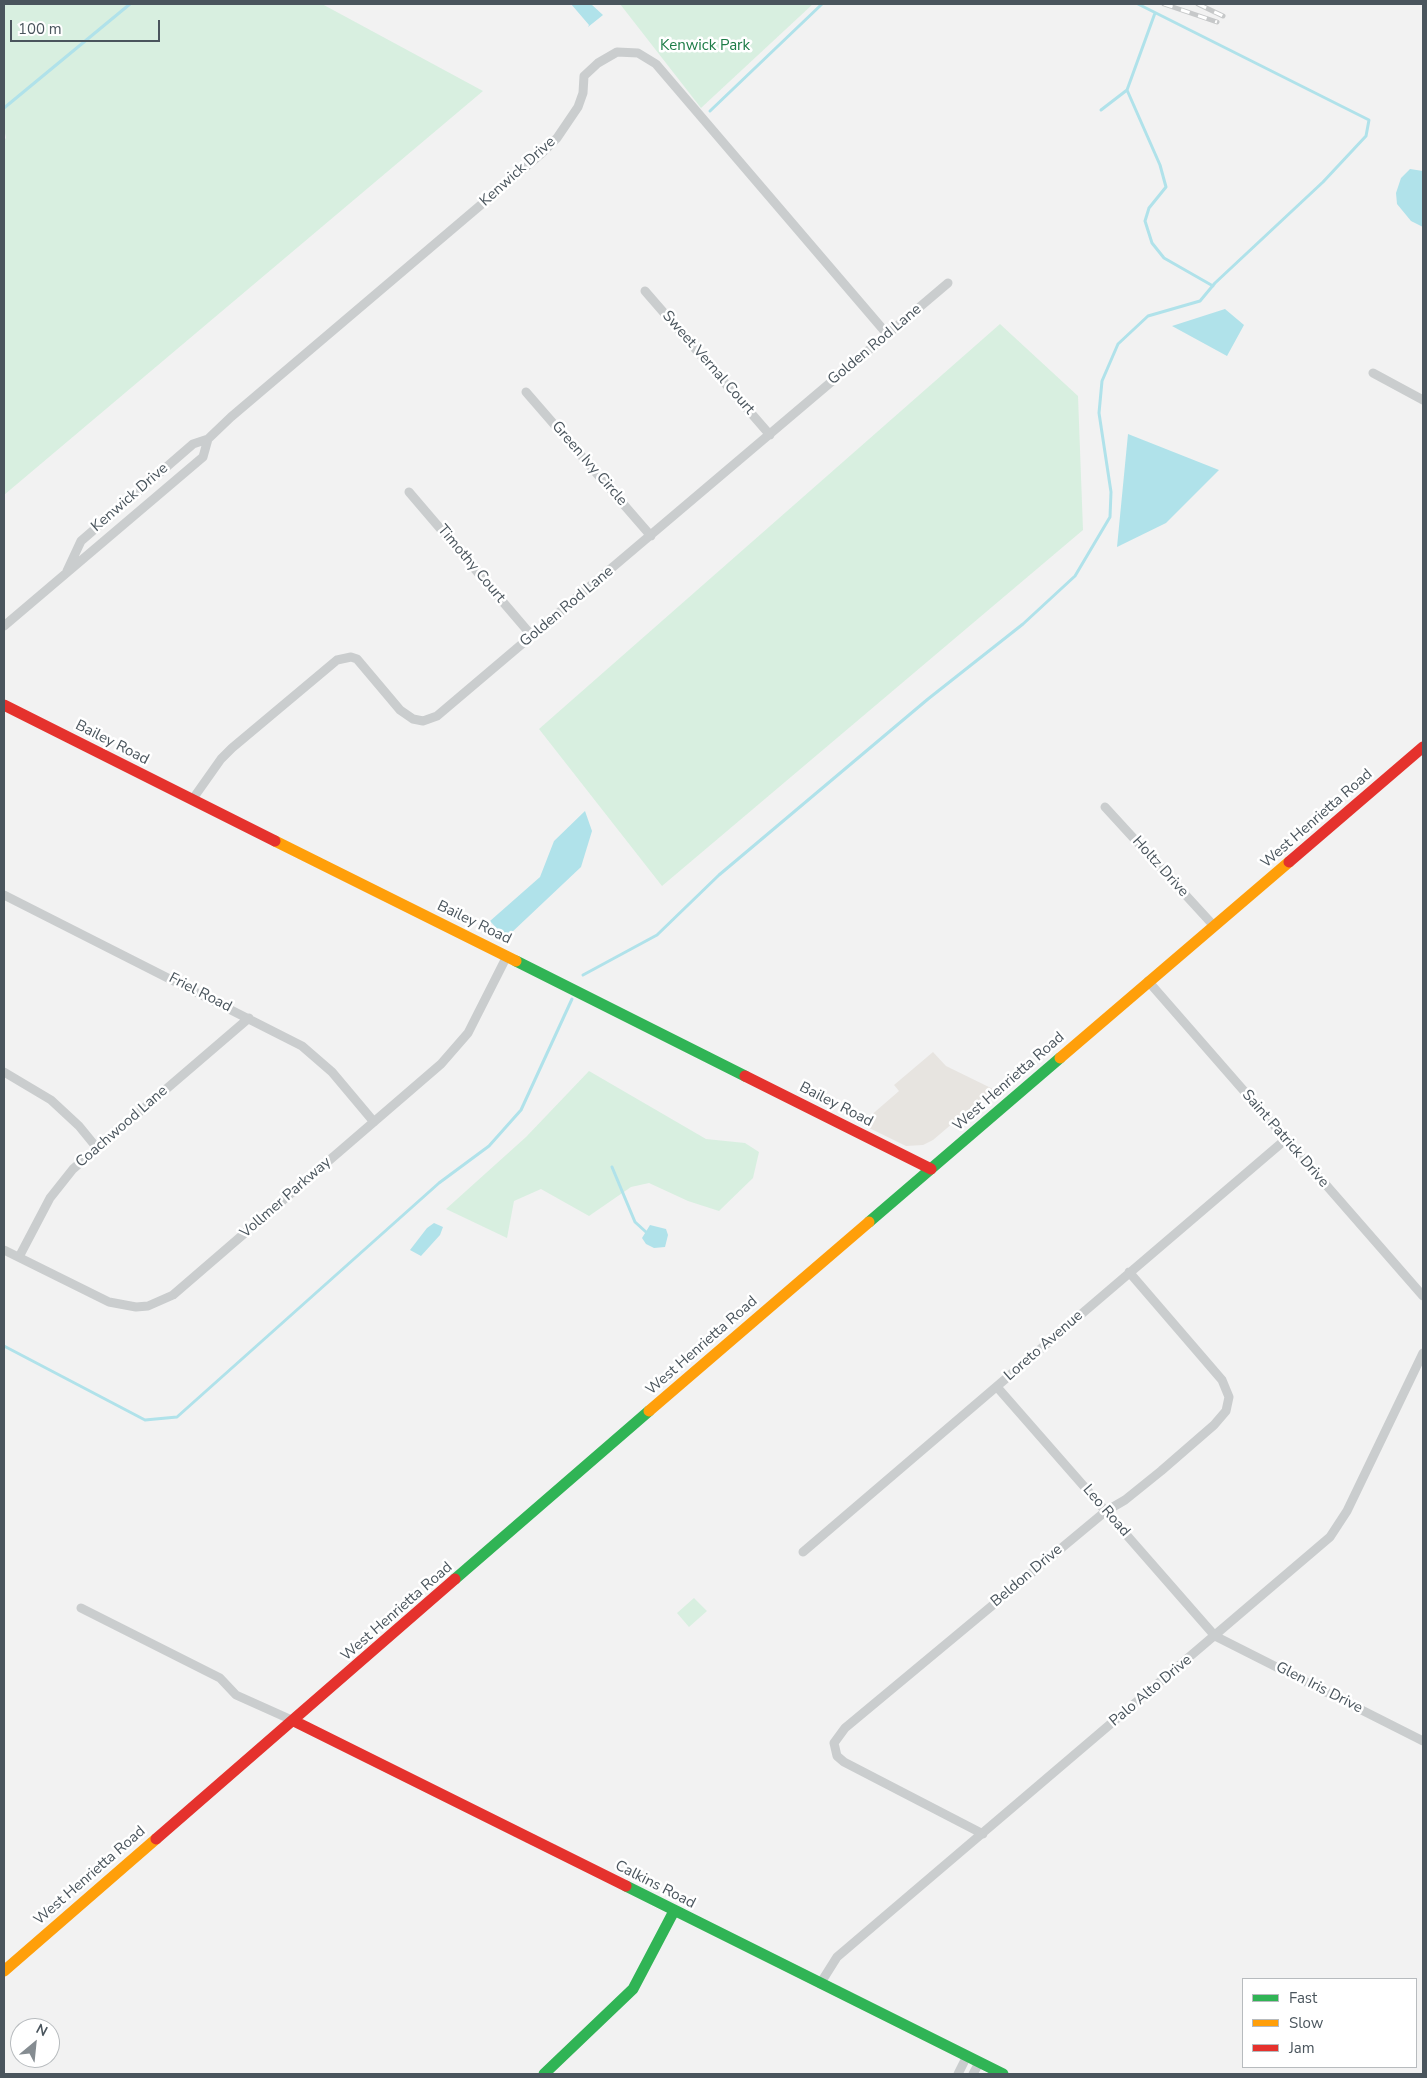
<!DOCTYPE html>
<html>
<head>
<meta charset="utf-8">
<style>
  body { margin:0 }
  #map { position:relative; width:1427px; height:2078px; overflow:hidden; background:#f2f2f2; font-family:"Nunito Sans",sans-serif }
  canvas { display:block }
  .frame { position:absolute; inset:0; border:5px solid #4a555d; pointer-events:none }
  .legend { position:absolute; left:1242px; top:1978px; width:175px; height:90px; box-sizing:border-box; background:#fff; border:1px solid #b7bbbe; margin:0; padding:6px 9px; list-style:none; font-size:15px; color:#4a555d }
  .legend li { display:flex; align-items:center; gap:10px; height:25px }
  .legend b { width:25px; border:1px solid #b7bbbe }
  .north { position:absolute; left:10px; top:2018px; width:50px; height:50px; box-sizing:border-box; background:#fff; border:1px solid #b7bbbe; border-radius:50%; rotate:28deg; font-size:14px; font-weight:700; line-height:20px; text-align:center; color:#4a555d }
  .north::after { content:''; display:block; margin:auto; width:18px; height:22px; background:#858c91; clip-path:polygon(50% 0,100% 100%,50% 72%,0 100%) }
  .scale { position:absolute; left:10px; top:20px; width:150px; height:22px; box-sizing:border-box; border:2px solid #4a555d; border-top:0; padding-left:6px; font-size:15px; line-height:18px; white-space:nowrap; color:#4a555d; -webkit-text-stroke:4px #fff; paint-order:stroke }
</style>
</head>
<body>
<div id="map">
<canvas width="1427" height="2078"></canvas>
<div class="frame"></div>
<ul class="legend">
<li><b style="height:6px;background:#30b455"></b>Fast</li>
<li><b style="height:6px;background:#ff9f0a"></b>Slow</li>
<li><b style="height:6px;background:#e5322d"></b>Jam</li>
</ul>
<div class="north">N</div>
<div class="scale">100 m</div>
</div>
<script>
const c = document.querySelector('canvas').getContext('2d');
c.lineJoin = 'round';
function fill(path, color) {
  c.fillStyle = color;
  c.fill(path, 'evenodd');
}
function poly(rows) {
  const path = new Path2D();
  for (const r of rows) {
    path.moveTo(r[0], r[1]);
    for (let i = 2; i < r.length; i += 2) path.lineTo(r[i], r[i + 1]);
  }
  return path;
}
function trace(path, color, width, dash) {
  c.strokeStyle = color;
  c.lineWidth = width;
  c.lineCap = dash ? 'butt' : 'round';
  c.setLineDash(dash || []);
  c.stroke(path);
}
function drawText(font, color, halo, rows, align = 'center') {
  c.font = font + ' "Nunito Sans",sans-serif';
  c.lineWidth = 5;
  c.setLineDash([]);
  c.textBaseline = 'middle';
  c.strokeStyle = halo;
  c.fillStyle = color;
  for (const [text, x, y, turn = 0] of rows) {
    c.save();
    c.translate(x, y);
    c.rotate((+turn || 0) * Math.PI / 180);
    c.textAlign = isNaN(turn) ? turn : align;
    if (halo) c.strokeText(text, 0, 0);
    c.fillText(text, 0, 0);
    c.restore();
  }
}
fill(poly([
  [933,1052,946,1066,993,1089,933,1140,923,1145,906,1146,861,1124,899,1091,894,1085]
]), '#e7e4e0');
fill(poly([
  [4,4,322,4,483,91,4,495,4,140,6,138,4,128],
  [620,4,813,4,701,108],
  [1000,324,1078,396,1083,530,662,886,539,729],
  [589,1071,706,1139,745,1143,759,1152,753,1178,719,1211,688,1201,649,1183,631,1187,589,1216,541,1189,514,1201,507,1238,446,1209,526,1137],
  [694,1598,707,1611,689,1627,677,1613]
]), '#d8efe0');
fill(poly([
  [571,4,591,4,603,15,588,27,589,25],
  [1410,169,1423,171,1423,227,1411,221,1397,204,1396,193,1401,178],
  [1225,309,1244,325,1227,356,1172,326],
  [1128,434,1219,470,1166,523,1117,547],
  [585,811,592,831,581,867,510,934,501,933,490,921,540,877,554,841],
  [434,1223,443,1227,440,1235,421,1256,410,1250,427,1228],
  [650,1225,666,1229,668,1235,665,1247,654,1248,646,1244,642,1238]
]), '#b0e2ea');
trace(poly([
  [1155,13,1127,90,1160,165,1166,187,1149,208,1145,221,1152,243,1164,258,1213,286],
  [4,108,130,4],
  [1101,110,1127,90],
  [710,111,822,4],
  [583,975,657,935,719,875,928,699,1023,624,1075,576,1110,517,1111,492,1099,413,1102,381,1118,344,1148,316,1200,301,1215,283,1323,182,1366,136,1369,120,1138,4],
  [612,1167,635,1222,646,1232],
  [4,1346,145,1420,177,1417,439,1183,489,1146,521,1110,572,999]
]), '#b0e2ea', 3);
trace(poly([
  [645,291,770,435],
  [1373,373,1423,400],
  [526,392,651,536],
  [409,492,532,636],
  [67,571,81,541,193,444,208,439,231,417,542,153,557,138,578,107,583,93,584,76,598,63,617,52,638,53,656,64,887,334],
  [4,626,203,457,208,439],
  [192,800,221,759,232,748,337,660,351,657,357,659,400,710,413,719,423,721,437,716,948,283],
  [1105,807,1214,926],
  [4,895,302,1046,332,1072,374,1122],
  [1148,981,1423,1296],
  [4,1072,51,1100,79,1126,97,1148],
  [4,1250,109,1302,136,1307,148,1306,173,1295,441,1064,468,1033,507,956],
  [19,1257,50,1198,73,1169,249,1018],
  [997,1387,1215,1636,1423,1741],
  [803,1552,1285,1140],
  [81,1608,220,1678,236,1695,294,1721],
  [983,1834,844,1762,837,1756,834,1743,845,1728,1106,1511,1125,1500,1161,1471,1214,1425,1226,1411,1229,1397,1222,1380,1129,1272],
  [820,1984,837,1957,1330,1537,1347,1511,1423,1353],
  [958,2074,967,2056],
  [973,2074,979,2063]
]), '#cacdce', 9);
trace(poly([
  [516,961,745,1076],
  [869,1222,1060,1058],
  [455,1579,649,1411],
  [626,1886,1003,2074],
  [544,2074,633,1989,674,1911]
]), '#30b455', 11);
trace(poly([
  [275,841,516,961],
  [1060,1058,1289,862],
  [649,1411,869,1222],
  [4,1971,156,1839]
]), '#ff9f0a', 11);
trace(poly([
  [4,705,275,841],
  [1289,862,1423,747],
  [745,1076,931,1169],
  [294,1721,626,1886],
  [156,1839,455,1579]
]), '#e5322d', 11);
const rail = poly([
  [1164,4,1217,22],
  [1198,4,1223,16]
]);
trace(rail, '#c6c8c9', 5);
trace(rail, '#fff', 3, [9]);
drawText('15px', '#1d7c47', '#fff', [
  ["Kenwick Park",705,46]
]);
drawText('15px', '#4a555d', '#fff', [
  ["Kenwick Drive",518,172,-42],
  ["Golden Rod Lane",875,345,-40],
  ["Sweet Vernal Court",708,363,49],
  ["Green Ivy Circle",589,464,49],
  ["Kenwick Drive",130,498,-41],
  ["Timothy Court",471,564,50],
  ["Golden Rod Lane",567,607,-40],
  ["Bailey Road",112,743,27],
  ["West Henrietta Road",1317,819,-41],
  ["Holtz Drive",1160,867,48],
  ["Bailey Road",474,923,26],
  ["Friel Road",200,993,27],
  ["West Henrietta Road",1009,1082,-41],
  ["Bailey Road",836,1105,27],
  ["Coachwood Lane",122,1127,-41],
  ["Saint Patrick Drive",1285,1139,49],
  ["Vollmer Parkway",286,1198,-41],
  ["West Henrietta Road",702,1346,-41],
  ["Loreto Avenue",1044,1346,-41],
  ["Leo Road",1106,1511,49],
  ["Beldon Drive",1027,1576,-40],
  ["West Henrietta Road",397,1612,-41],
  ["Glen Iris Drive",1319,1688,27],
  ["Palo Alto Drive",1151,1691,-40],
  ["West Henrietta Road",90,1876,-41],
  ["Calkins Road",655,1885,27]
]);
</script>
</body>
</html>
